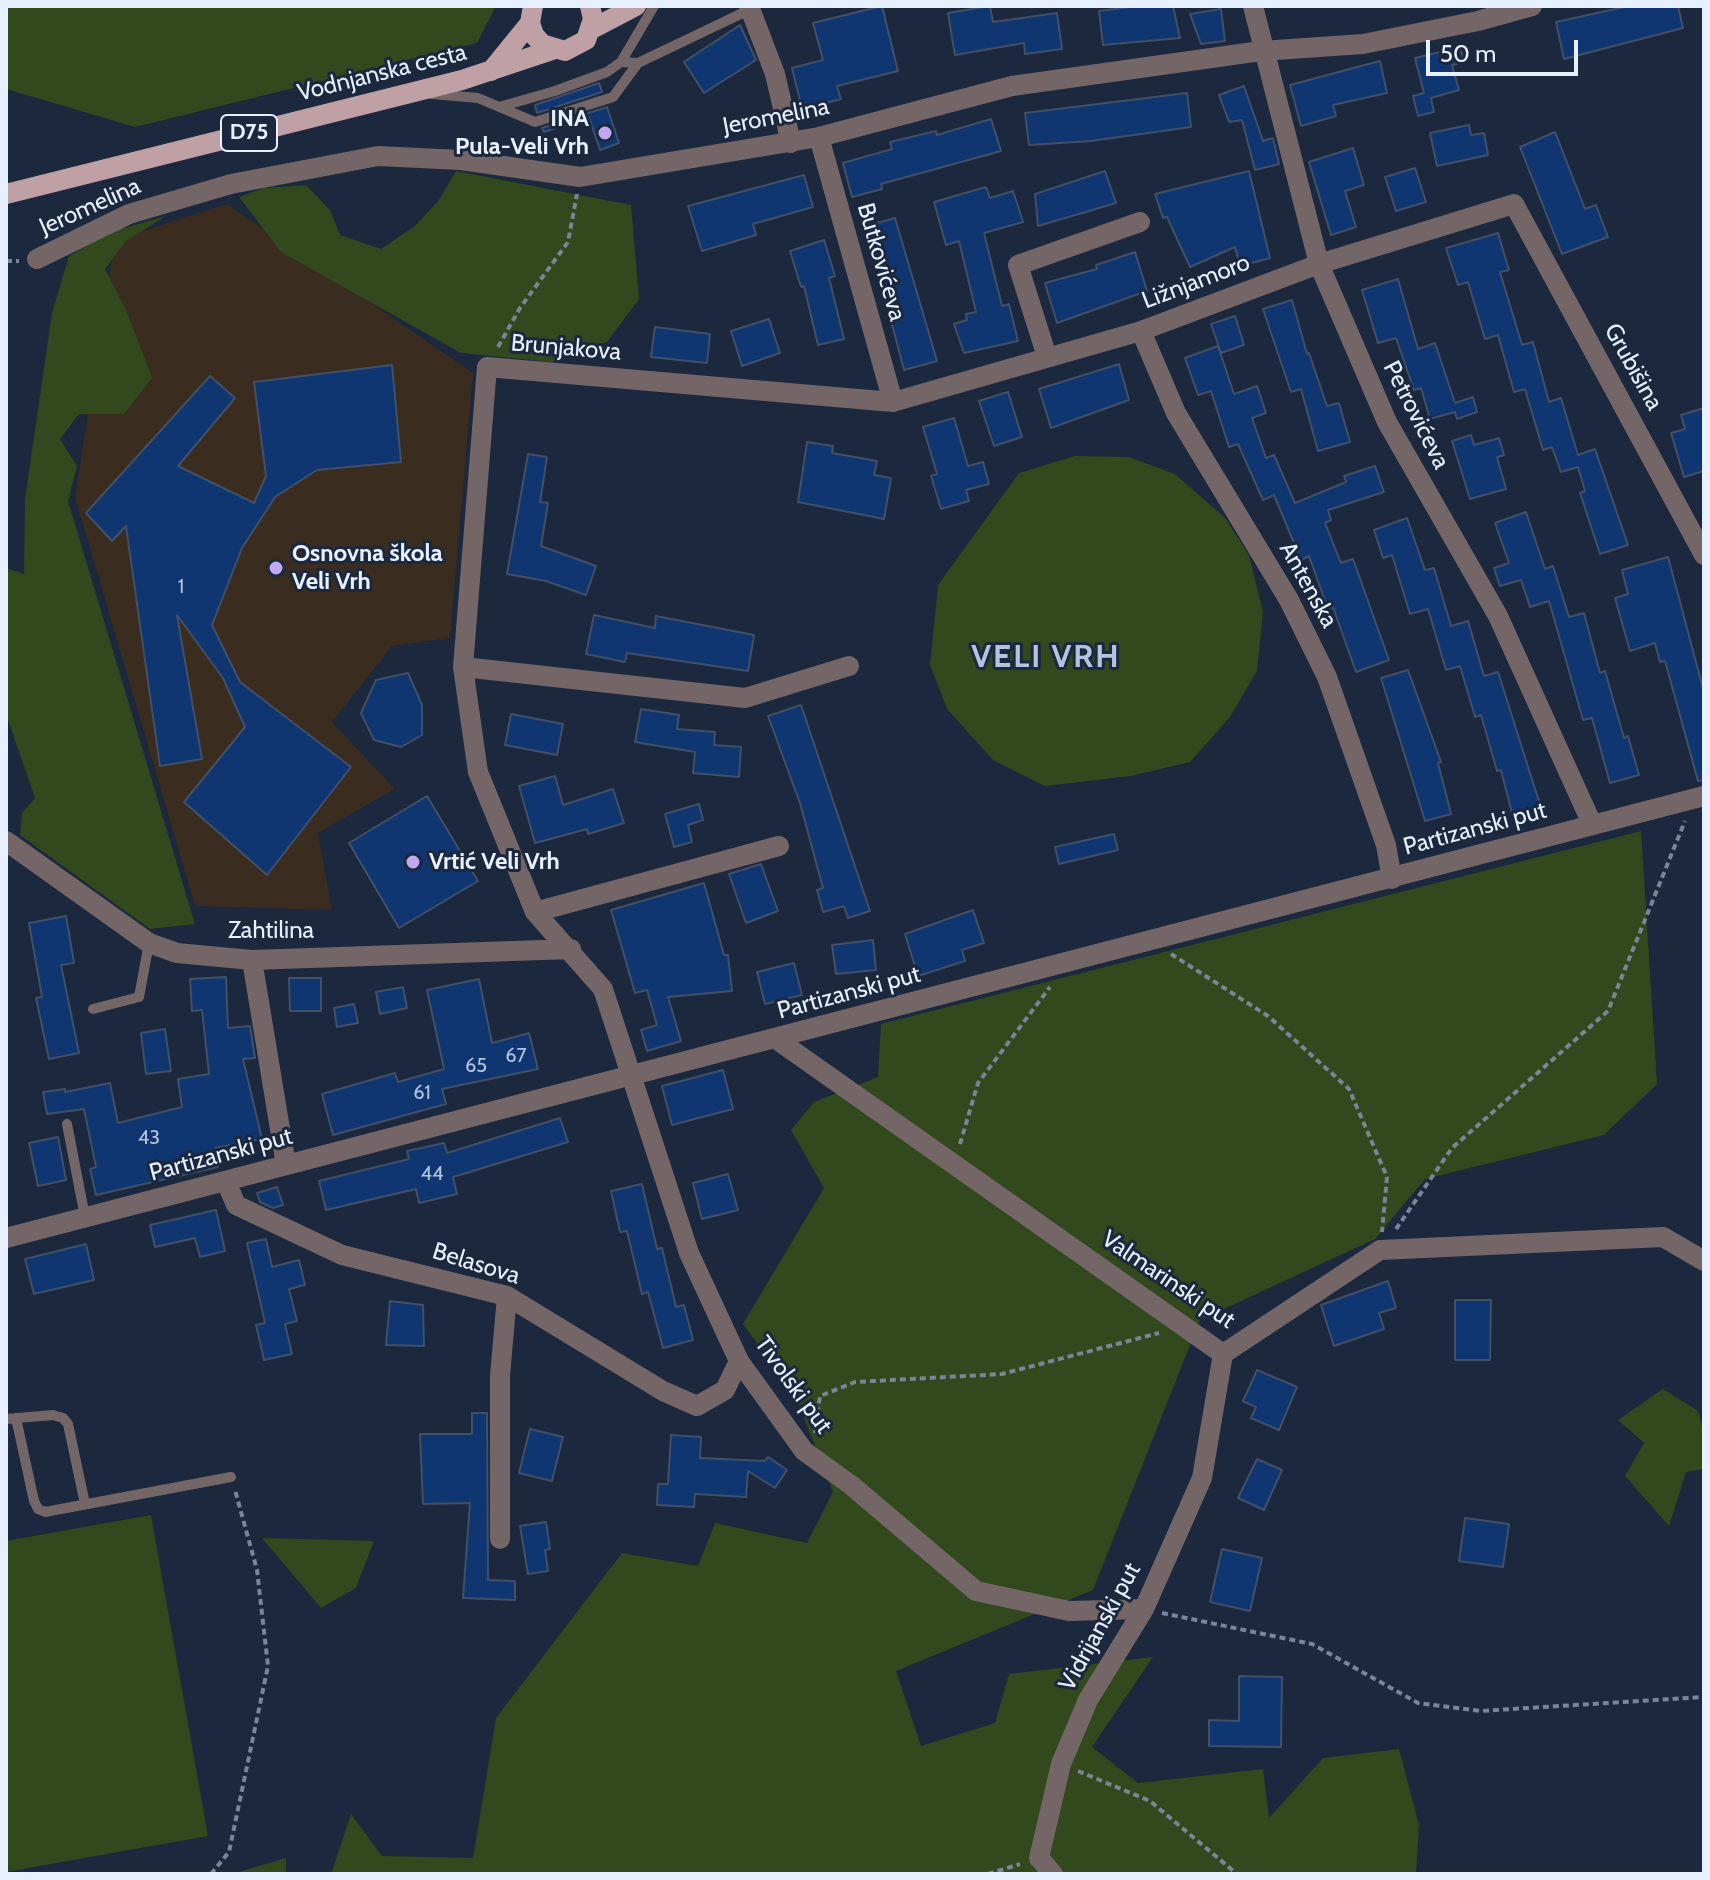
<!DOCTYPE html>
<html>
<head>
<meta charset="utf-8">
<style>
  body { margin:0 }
  #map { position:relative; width:1710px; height:1880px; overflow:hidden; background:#1b283d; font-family:Cabin,sans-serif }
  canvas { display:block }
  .frame { position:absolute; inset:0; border:8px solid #e7f0fe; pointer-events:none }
  .scale { position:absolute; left:1426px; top:40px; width:152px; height:36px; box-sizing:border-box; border:4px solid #e7f0fe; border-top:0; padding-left:10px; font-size:24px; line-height:28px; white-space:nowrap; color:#e7f0fe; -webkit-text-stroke:6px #1b283d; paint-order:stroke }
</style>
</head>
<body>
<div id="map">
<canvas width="1710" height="1880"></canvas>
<div class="frame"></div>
<div class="scale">50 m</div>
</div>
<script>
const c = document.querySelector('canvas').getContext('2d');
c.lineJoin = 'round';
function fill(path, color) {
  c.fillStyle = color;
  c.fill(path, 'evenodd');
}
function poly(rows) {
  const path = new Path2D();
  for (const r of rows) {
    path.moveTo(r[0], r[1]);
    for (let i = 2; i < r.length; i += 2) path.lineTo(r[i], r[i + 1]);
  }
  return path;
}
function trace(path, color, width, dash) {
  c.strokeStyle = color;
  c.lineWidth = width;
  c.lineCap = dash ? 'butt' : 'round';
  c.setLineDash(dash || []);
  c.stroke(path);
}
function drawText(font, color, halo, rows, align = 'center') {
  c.font = font + ' Cabin,sans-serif';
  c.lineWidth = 6;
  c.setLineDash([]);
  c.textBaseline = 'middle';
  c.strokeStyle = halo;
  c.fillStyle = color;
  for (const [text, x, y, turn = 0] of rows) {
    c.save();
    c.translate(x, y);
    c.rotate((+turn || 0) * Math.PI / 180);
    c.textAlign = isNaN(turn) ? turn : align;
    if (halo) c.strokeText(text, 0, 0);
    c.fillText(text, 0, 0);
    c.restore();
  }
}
fill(poly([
  [227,204,473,373,450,638,392,646,332,722,395,789,318,833,332,910,195,906,75,497,115,240]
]), '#3a2c1f');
fill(poly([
  [6,6,496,6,477,43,135,127,6,89],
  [456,171,631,205,639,299,607,342,552,362,461,353,281,252,239,197,264,188,306,185,330,210,340,235,381,249,415,226,439,200],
  [166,216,126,241,105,269,127,312,152,378,124,414,79,414,60,439,77,466,68,501,195,924,150,929,20,835,22,813,35,798,6,714,6,568,24,574,25,499,52,313,69,256,114,231],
  [1075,456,1129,457,1175,474,1225,518,1249,555,1263,612,1257,671,1230,717,1190,762,1131,776,1045,786,993,760,947,709,930,665,938,585,1019,473],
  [1641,831,1657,1084,1604,1135,1425,1179,1375,1239,1200,1320,1093,1590,896,1671,921,1746,995,1723,1009,1674,1153,1657,1092,1747,1138,1783,1263,1769,1269,1818,1323,1758,1399,1749,1419,1825,1416,1874,331,1874,351,1814,382,1856,473,1858,496,1718,622,1553,698,1566,715,1523,807,1543,833,1492,795,1395,743,1324,824,1188,791,1130,814,1102,878,1077,881,1024],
  [1663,1389,1698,1411,1704,1434,1704,1469,1686,1472,1669,1526,1625,1476,1644,1443,1618,1420],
  [151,1515,208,1836,6,1872,6,1541],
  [262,1538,302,1539,374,1541,356,1588,321,1608],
  [286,1858,286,1874,232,1874]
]), '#31491c');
const building = poly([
  [882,6,898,71,837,86,841,99,802,109,792,68,823,60,813,23,882,6],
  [990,6,993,22,1057,13,1062,49,1025,54,1024,43,955,55,948,13,990,6],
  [1138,6,1173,6,1180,38,1103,45,1099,11,1138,6],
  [1629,6,1678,6,1683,28,1564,59,1556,22,1629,6],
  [1221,9,1225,41,1201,44,1190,14,1221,9],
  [740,25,756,60,704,93,684,62,740,25],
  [1460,47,1464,62,1452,65,1459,90,1431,98,1434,112,1418,116,1413,96,1424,93,1415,58,1460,47],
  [1380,61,1387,93,1333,105,1336,116,1301,126,1290,85,1380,61],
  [599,83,602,92,537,113,535,105,599,83],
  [1244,86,1263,141,1273,138,1279,164,1255,170,1242,120,1229,122,1219,95,1244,86],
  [1187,93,1191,127,1091,141,1029,145,1025,113,1187,93],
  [607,107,619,143,600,150,589,117,544,132,542,128,607,107],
  [991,119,1001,151,881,184,882,189,852,197,843,163,892,149,890,142,936,131,937,135,991,119],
  [1469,125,1471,135,1484,133,1488,155,1437,166,1430,133,1469,125],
  [1555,132,1585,209,1596,205,1608,237,1562,254,1520,147,1555,132],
  [1353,148,1364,185,1345,191,1356,227,1331,235,1309,162,1353,148],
  [1415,168,1426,202,1396,211,1385,177,1415,168],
  [1105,171,1116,203,1038,226,1035,194,1105,171],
  [1249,171,1270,258,1240,266,1235,247,1190,267,1167,217,1163,218,1155,194,1249,171],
  [804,175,813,207,753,224,756,235,702,251,688,206,804,175],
  [986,187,990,198,1013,191,1023,222,984,233,1002,306,1009,304,1018,341,964,353,954,324,967,320,966,314,976,312,959,241,946,245,934,202,986,187],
  [895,218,937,361,904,370,866,226,895,218],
  [1498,233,1509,270,1500,272,1522,345,1533,342,1549,402,1561,398,1578,455,1595,449,1628,545,1600,554,1580,493,1585,491,1578,467,1561,472,1552,447,1543,450,1525,389,1514,392,1498,335,1485,339,1468,282,1458,285,1446,248,1498,233],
  [824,240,835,276,829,278,844,339,818,345,804,286,801,287,790,251,824,240],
  [1135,252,1147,291,1057,323,1045,283,1097,269,1096,265,1135,252],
  [1398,279,1418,349,1435,343,1455,403,1473,397,1477,412,1457,419,1455,412,1430,419,1421,388,1414,390,1396,338,1378,343,1362,290,1398,279],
  [1292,300,1307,354,1309,353,1327,406,1339,403,1350,442,1318,451,1301,389,1291,392,1263,309,1292,300],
  [1235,316,1244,345,1221,353,1211,324,1235,316],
  [769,319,780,353,742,366,731,331,769,319],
  [655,327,710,334,707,363,651,357,655,327],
  [1218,346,1234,394,1257,386,1266,413,1252,418,1266,458,1274,455,1295,503,1346,482,1344,476,1375,466,1384,492,1328,510,1331,520,1325,523,1341,563,1353,559,1389,660,1356,672,1333,607,1328,609,1309,556,1301,560,1274,495,1263,500,1238,444,1229,447,1211,391,1198,395,1185,358,1218,346],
  [1119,364,1129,400,1051,428,1039,389,1119,364],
  [392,365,401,462,317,470,275,497,242,548,212,625,240,682,351,767,267,875,184,802,245,727,223,678,177,615,202,759,160,766,126,526,112,541,86,513,210,376,235,398,178,466,254,503,266,476,254,382,392,365],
  [1008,392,1022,437,994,446,979,401,1008,392],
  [1704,408,1704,471,1684,477,1671,433,1685,429,1681,415,1704,408],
  [954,418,968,466,983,462,989,484,966,490,969,501,941,509,931,476,937,474,923,427,954,418],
  [1471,435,1474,445,1499,438,1504,455,1497,457,1506,489,1470,499,1452,441,1471,435],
  [807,442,833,446,832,453,877,461,874,475,891,478,884,519,798,502,807,442],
  [528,454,547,457,540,502,548,503,541,546,596,566,586,595,546,581,507,574,528,454],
  [1526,512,1545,569,1553,566,1569,617,1584,613,1600,673,1605,671,1624,738,1628,736,1639,775,1610,783,1592,718,1583,720,1549,601,1530,607,1521,580,1500,586,1494,568,1509,563,1495,523,1526,512],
  [1407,518,1425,570,1434,568,1451,626,1468,621,1484,676,1498,672,1543,814,1514,821,1501,770,1497,771,1481,715,1475,717,1460,666,1446,670,1428,609,1410,614,1392,555,1383,558,1374,530,1407,518],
  [1668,557,1704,692,1704,780,1698,781,1665,661,1660,662,1655,643,1630,651,1615,598,1628,594,1622,570,1668,557],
  [594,615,655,628,656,616,754,635,748,671,627,653,625,662,586,654,594,615],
  [1408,670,1441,762,1438,763,1451,814,1425,821,1381,678,1408,670],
  [408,673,422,705,422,735,401,747,374,740,361,713,376,680,408,673],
  [801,705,870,911,848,918,844,906,823,912,817,890,823,888,800,803,768,716,801,705],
  [641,709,679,715,677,729,715,732,714,745,741,747,739,777,693,773,695,752,635,742,641,709],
  [511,714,563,724,557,755,505,745,511,714],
  [555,776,563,805,613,789,624,823,588,834,587,829,535,843,519,786,555,776],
  [427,796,478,881,399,928,349,843,427,796],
  [699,804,703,820,688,825,692,842,674,847,665,814,699,804],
  [1114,834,1118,850,1059,864,1055,847,1114,834],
  [761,864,778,911,746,923,729,874,761,864],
  [704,883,724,955,728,955,732,991,668,997,681,1041,647,1051,641,1030,657,1025,647,990,635,993,611,910,704,883],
  [973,910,984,943,962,950,965,961,918,976,905,934,973,910],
  [66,916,74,963,61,965,79,1053,49,1059,36,998,42,997,29,923,66,916],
  [873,940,876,970,836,974,832,945,873,940],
  [794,963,802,995,765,1004,757,972,794,963],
  [226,977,228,1028,250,1026,255,1058,243,1059,262,1139,215,1148,218,1167,96,1195,90,1169,96,1167,84,1109,47,1114,43,1092,65,1089,65,1092,110,1083,118,1123,182,1107,178,1079,209,1074,202,1010,192,1011,190,979,226,977],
  [289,978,321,978,321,1011,290,1011,289,978],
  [479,979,492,1043,529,1033,538,1069,442,1089,446,1104,333,1135,322,1094,395,1073,398,1082,444,1069,427,990,479,979],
  [403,987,407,1008,380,1014,376,992,403,987],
  [354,1004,358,1023,337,1027,334,1008,354,1004],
  [165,1029,171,1071,146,1074,141,1033,165,1029],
  [723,1070,733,1109,672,1125,662,1086,723,1070],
  [560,1118,568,1142,453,1177,457,1194,419,1203,416,1189,326,1210,319,1181,409,1159,407,1151,444,1143,447,1153,560,1118],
  [58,1137,66,1180,38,1186,29,1143,58,1137],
  [728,1174,738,1210,702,1219,693,1183,728,1174],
  [642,1184,657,1249,662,1248,676,1307,684,1305,693,1340,663,1348,648,1292,642,1294,627,1231,620,1232,611,1191,642,1184],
  [277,1187,283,1205,273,1208,260,1202,257,1193,277,1187],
  [216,1210,225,1251,200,1257,195,1238,155,1247,150,1225,216,1210],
  [266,1239,272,1267,299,1260,305,1285,289,1289,297,1321,285,1324,292,1354,264,1360,256,1325,265,1323,247,1243,266,1239],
  [86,1244,94,1280,34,1294,25,1259,86,1244],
  [1388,1281,1396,1308,1379,1313,1384,1329,1334,1346,1321,1305,1388,1281],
  [1455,1300,1491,1300,1490,1360,1455,1360,1455,1300],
  [390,1301,423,1305,424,1346,386,1345,390,1301],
  [1257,1370,1297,1387,1279,1430,1251,1418,1256,1407,1243,1401,1257,1370],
  [472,1413,487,1413,488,1580,515,1581,515,1600,463,1598,470,1503,423,1504,420,1434,472,1434,472,1413],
  [530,1429,563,1437,552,1481,519,1473,530,1429],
  [671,1435,701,1437,700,1458,765,1461,768,1457,787,1470,775,1488,748,1471,746,1497,695,1494,694,1507,657,1505,658,1484,668,1484,671,1435],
  [1257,1459,1282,1470,1264,1510,1238,1498,1257,1459],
  [1465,1518,1509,1524,1503,1567,1459,1561,1465,1518],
  [546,1522,550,1549,545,1550,548,1571,528,1574,520,1526,546,1522],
  [1222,1549,1262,1558,1250,1611,1210,1602,1222,1549],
  [1239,1676,1282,1677,1281,1747,1209,1746,1209,1720,1239,1721,1239,1676]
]);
fill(building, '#0f3671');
trace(building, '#415067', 2);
trace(poly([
  [6,261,19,261],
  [498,347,520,308,568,242,577,194],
  [1171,954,1268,1016,1349,1089,1387,1177,1382,1232],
  [960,1144,978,1083,1050,987],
  [1396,1229,1452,1148,1608,1011,1685,821],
  [815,1433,820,1396,855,1382,1002,1374,1159,1333],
  [1162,1613,1312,1644,1418,1703,1481,1711,1704,1697],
  [1078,1771,1150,1801,1237,1874],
  [211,1874,229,1852,268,1666,257,1570,235,1490],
  [988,1874,1020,1864]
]), '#7a8597', 4, [6, 4]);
trace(poly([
  [621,62,654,6],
  [432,94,478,98,535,122,613,97,638,63,751,9],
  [499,107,555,91,607,72,621,62,638,63],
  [93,1009,139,997,149,943],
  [67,1124,85,1217],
  [16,1418,34,1501,38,1509,45,1512,231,1477],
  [6,1419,53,1415,63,1418,68,1424,85,1504]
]), '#746567', 10);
trace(poly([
  [749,6,775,74,791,143],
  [1253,6,1319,264,1387,422,1498,616,1592,824],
  [819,137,893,402],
  [37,259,129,214,231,184,378,156,461,160,580,177,819,137,1012,86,1261,51,1363,44,1478,21,1532,6],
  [1141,331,1176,413,1289,600,1327,677,1386,845,1392,879],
  [1047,357,1018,265,1140,222],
  [463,667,745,698,849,666],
  [6,841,149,943,177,953,252,960,571,949],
  [535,912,779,846],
  [252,960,286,1165],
  [776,1039,1223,1354,1380,1250,1663,1237,1704,1261],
  [226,1181,236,1205,342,1255,507,1296,663,1391,697,1406,725,1390,739,1361],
  [500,1539,500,1376,507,1296],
  [1144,1609,1069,1611,976,1591,851,1485,804,1451,739,1361,689,1253,603,989,535,912,478,772,463,667,487,367,893,402,1141,331,1319,264,1514,204,1704,555],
  [1053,1874,1039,1858,1061,1764,1088,1700,1144,1609,1202,1478,1223,1354]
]), '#746567', 20);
trace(poly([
  [6,1238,1704,796]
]), '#746567', 20);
trace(poly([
  [533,6,530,23,534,35,542,44,565,51,586,40,593,19,590,6],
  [592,29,636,6],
  [491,71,530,23],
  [6,194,462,80,552,50]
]), '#bfa1a5', 20);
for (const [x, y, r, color] of [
  [605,133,8,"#c1a8f3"],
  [276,568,8,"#c1a8f3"],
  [413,862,8,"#c1a8f3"]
]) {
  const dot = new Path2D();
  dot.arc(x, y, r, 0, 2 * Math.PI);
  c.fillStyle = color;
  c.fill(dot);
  trace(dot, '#1b283d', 3);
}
drawText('20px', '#b1c2db', null, [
  ["1",181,587],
  ["67",516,1056],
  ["65",476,1066],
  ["61",422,1093],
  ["43",149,1138],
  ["44",432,1174]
]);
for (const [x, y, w] of [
  [249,133,56]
]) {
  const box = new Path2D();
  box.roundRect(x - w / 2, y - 18, w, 36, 6);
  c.fillStyle = '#1b283d';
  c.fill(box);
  trace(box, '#e7f0fe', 2);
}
drawText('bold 22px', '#e7f0fe', null, [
  ["D75",249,133]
]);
drawText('24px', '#e7f0fe', '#1b283d', [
  ["Vodnjanska cesta",382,73,-14],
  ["Jeromelina",776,117,-11],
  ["Jeromelina",90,207,-24],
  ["Butkovićeva",881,262,74],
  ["Ližnjamoro",1196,282,-21],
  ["Brunjakova",566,348,5],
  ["Grubišina",1633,367,61],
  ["Petrovićeva",1416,415,63],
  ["Antenska",1308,585,61],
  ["Partizanski put",1475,829,-15],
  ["Zahtilina",271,931],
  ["Partizanski put",849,993,-15],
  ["Partizanski put",221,1155,-15],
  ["Belasova",476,1264,17],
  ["Valmarinski put",1168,1280,34],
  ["Tivolski put",793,1385,54],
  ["Vidrijanski put",1100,1627,-61]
]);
drawText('bold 24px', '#e7f0fe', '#1b283d', [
  ["INA",589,119,"right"],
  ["Pula-Veli Vrh",589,147,"right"],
  ["Osnovna škola",292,554],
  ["Veli Vrh",292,582],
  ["Vrtić Veli Vrh",429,862]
], 'left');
c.letterSpacing = '2px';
drawText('bold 32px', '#b3c4e0', '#1b283d', [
  ["VELI VRH",1046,658]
]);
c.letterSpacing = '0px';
</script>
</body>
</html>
